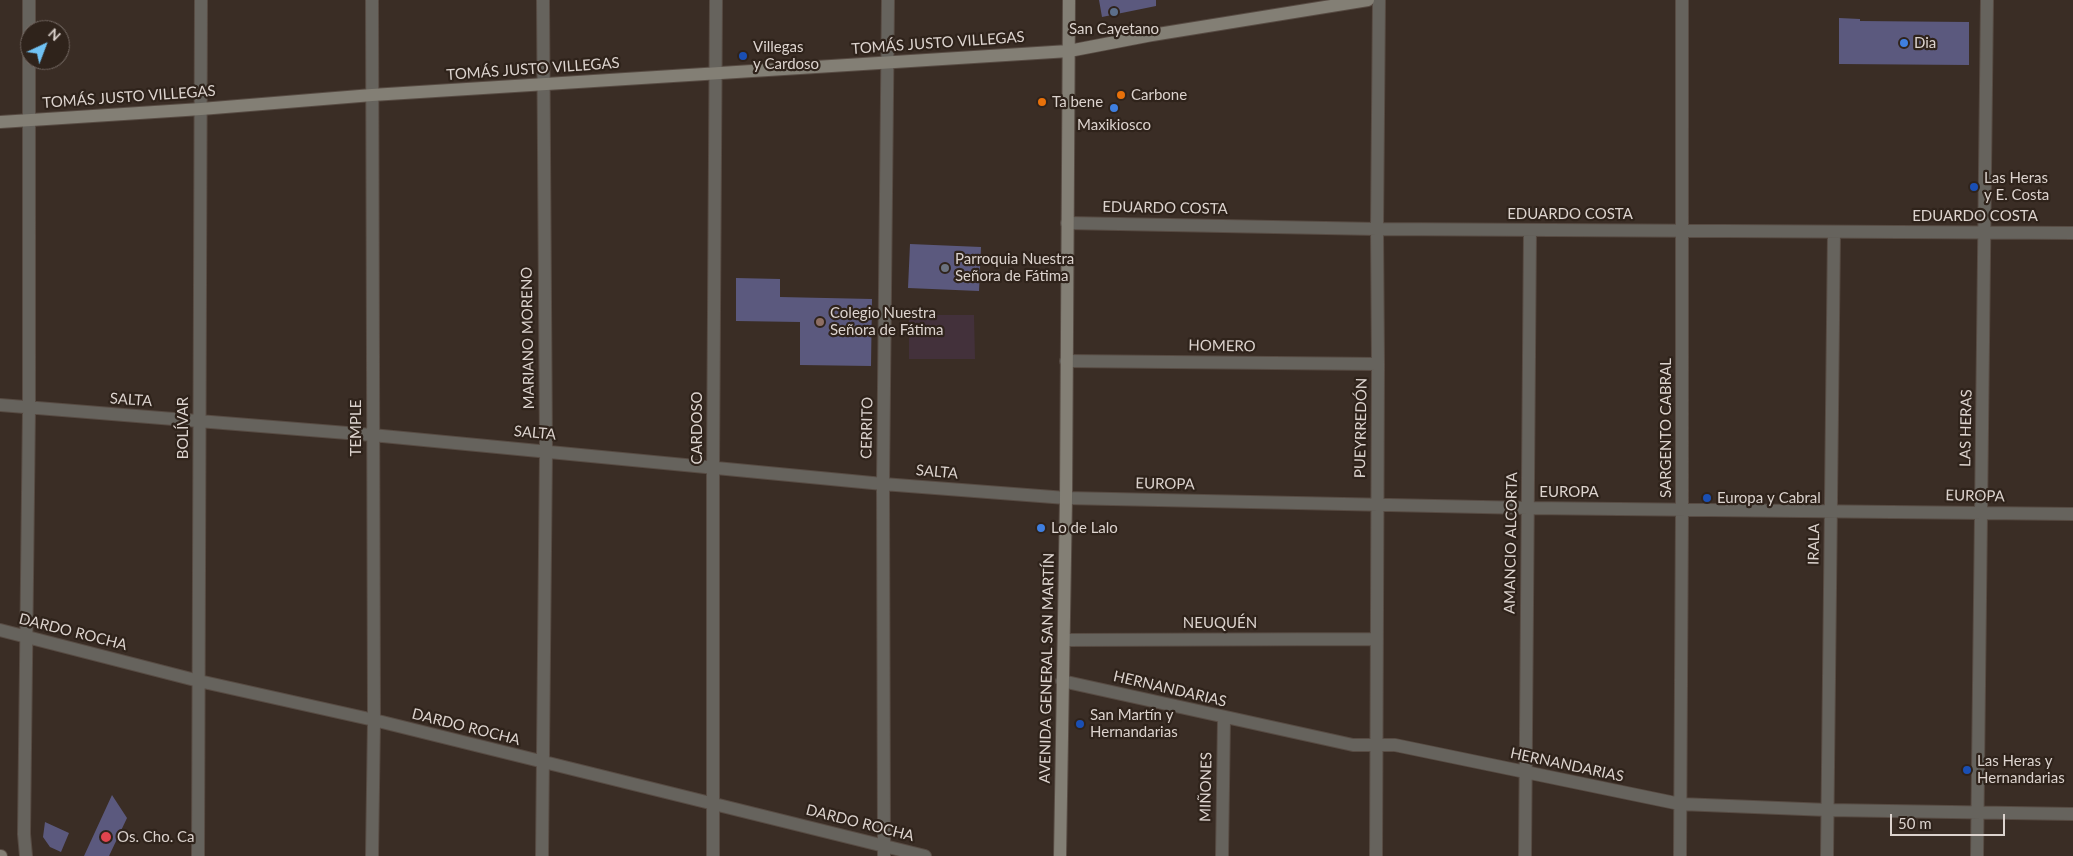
<!DOCTYPE html>
<html>
<head>
<meta charset="utf-8">
<style>
  body { margin:0 }
  #map { position:relative; width:2073px; height:856px; overflow:hidden; background:#3a2d25; font-family:Lato,sans-serif }
  canvas { display:block }
  .north { position:absolute; left:20px; top:20px; width:50px; height:50px; box-sizing:border-box; background:#2f231b; border:1px solid #746963; border-radius:50%; rotate:43deg; font-size:14px; font-weight:700; line-height:20px; text-align:center; color:#dcd3ce }
  .north::after { content:''; display:block; margin:auto; width:18px; height:22px; background:#70c2f4; clip-path:polygon(50% 0,100% 100%,50% 72%,0 100%) }
  .scale { position:absolute; left:1890px; top:814px; width:115px; height:22px; box-sizing:border-box; border:2px solid #dcd3ce; border-top:0; padding-left:6px; font-size:15px; line-height:18px; white-space:nowrap; color:#dcd3ce; -webkit-text-stroke:4px #2f231b; paint-order:stroke }
</style>
</head>
<body>
<div id="map">
<canvas width="2073" height="856"></canvas>
<div class="north">N</div>
<div class="scale">50 m</div>
</div>
<script>
const c = document.querySelector('canvas').getContext('2d');
c.lineJoin = 'round';
function fill(path, color) {
  c.fillStyle = color;
  c.fill(path, 'evenodd');
}
function poly(rows) {
  const path = new Path2D();
  for (const r of rows) {
    path.moveTo(r[0], r[1]);
    for (let i = 2; i < r.length; i += 2) path.lineTo(r[i], r[i + 1]);
  }
  return path;
}
function trace(path, color, width, dash) {
  c.strokeStyle = color;
  c.lineWidth = width;
  c.lineCap = dash ? 'butt' : 'round';
  c.setLineDash(dash || []);
  c.stroke(path);
}
function drawText(font, color, halo, rows, align = 'center') {
  c.font = font + ' Lato,sans-serif';
  c.lineWidth = 4.5;
  c.setLineDash([]);
  c.textBaseline = 'middle';
  c.strokeStyle = halo;
  c.fillStyle = color;
  for (const [text, x, y, turn = 0] of rows) {
    c.save();
    c.translate(x, y);
    c.rotate((+turn || 0) * Math.PI / 180);
    c.textAlign = isNaN(turn) ? turn : align;
    if (halo) c.strokeText(text, 0, 0);
    c.fillText(text, 0, 0);
    c.restore();
  }
}
fill(poly([
  [909,315,974,315,975,359,909,359]
]), '#43313b');
fill(poly([
  [1099,0,1156,0,1156,6,1102,17],
  [1839,18,1860,19,1860,21,1969,22,1969,65,1839,64],
  [910,244,981,247,979,291,908,288],
  [736,278,780,279,780,297,872,299,871,366,800,365,800,322,736,321],
  [112,795,127,818,109,856,84,856],
  [45,822,69,833,61,852,50,847,43,837]
]), '#5b597e');
const minor = poly([
  [1067,223,1377,229,2073,233],
  [1066,361,1378,364],
  [0,405,372,435,883,484,1066,498,1528,508,2073,514],
  [0,630,199,681,374,720,925,856],
  [1064,640,1377,639],
  [1062,681,1353,745,1395,745,1680,804,1828,810,2073,814],
  [26,856,24,834,29,408,29,0],
  [198,856,201,0],
  [372,856,374,720,372,0],
  [542,856,546,450,543,0],
  [713,856,713,468,716,0],
  [884,856,883,484,888,0],
  [1222,856,1224,718],
  [1376,856,1378,364,1377,229,1379,0],
  [1525,856,1530,230],
  [1680,856,1682,509,1682,0],
  [1827,856,1834,232],
  [1977,856,1987,0]
]);
const secondary = poly([
  [0,122,201,109,372,95,1069,51,1152,35,1368,0],
  [0,856,1,856],
  [1060,856,1066,498,1069,0]
]);
trace(minor, '#574b43', 14);
trace(secondary, '#574b43', 14);
trace(minor, '#66635d', 12);
trace(secondary, '#837f75', 12);
for (const [x, y, r, color] of [
  [1114,12,5,"#5c6f8a"],
  [1904,43,5,"#3f7fe0"],
  [743,56,5,"#1a4fb4"],
  [1121,95,5,"#e8710a"],
  [1042,102,5,"#e8710a"],
  [1114,108,5,"#3f7fe0"],
  [1974,187,5,"#1a4fb4"],
  [945,268,5,"#6b7280"],
  [820,322,5,"#8d6e63"],
  [1707,498,5,"#1a4fb4"],
  [1041,528,5,"#3f7fe0"],
  [1080,724,5,"#1a4fb4"],
  [1967,770,5,"#1a4fb4"],
  [106,837,6,"#e0444e"]
]) {
  const dot = new Path2D();
  dot.arc(x, y, r, 0, 2 * Math.PI);
  c.fillStyle = color;
  c.fill(dot);
  trace(dot, '#2f231b', 2);
}
drawText('15px', '#dcd3ce', '#2f231b', [
  ["San Cayetano",1114,29,"center"],
  ["Dia",1914,43],
  ["Villegas",753,47],
  ["y Cardoso",753,64],
  ["Carbone",1131,95],
  ["Ta bene",1052,102],
  ["Maxikiosco",1114,125,"center"],
  ["Las Heras",1984,178],
  ["y E. Costa",1984,195],
  ["Parroquia Nuestra",955,259],
  ["Señora de Fátima",955,276],
  ["Colegio Nuestra",830,313],
  ["Señora de Fátima",830,330],
  ["Europa y Cabral",1717,498],
  ["Lo de Lalo",1051,528],
  ["San Martín y",1090,715],
  ["Hernandarias",1090,732],
  ["Las Heras y",1977,761],
  ["Hernandarias",1977,778],
  ["Os. Cho. Ca",117,837]
], 'left');
drawText('15px', '#dcd3ce', '#2f231b', [
  ["TOMÁS JUSTO VILLEGAS",938,43,-4],
  ["TOMÁS JUSTO VILLEGAS",533,69,-4],
  ["TOMÁS JUSTO VILLEGAS",129,97,-4],
  ["EDUARDO COSTA",1165,208,1],
  ["EDUARDO COSTA",1570,214],
  ["EDUARDO COSTA",1975,216],
  ["MARIANO MORENO",528,338,-91],
  ["HOMERO",1222,346,1],
  ["SALTA",131,400,4],
  ["BOLÍVAR",183,428,-90],
  ["TEMPLE",356,428,-90],
  ["CARDOSO",697,428,-90],
  ["CERRITO",867,428,-89],
  ["PUEYRREDÓN",1361,428,-89],
  ["SARGENTO CABRAL",1666,428,-90],
  ["LAS HERAS",1966,428,-89],
  ["SALTA",535,433,5],
  ["SALTA",937,472,5],
  ["EUROPA",1165,484,1],
  ["EUROPA",1569,492],
  ["EUROPA",1975,496,1],
  ["AMANCIO ALCORTA",1511,543,-89],
  ["IRALA",1814,544,-89],
  ["NEUQUÉN",1220,623],
  ["DARDO ROCHA",73,632,14],
  ["AVENIDA GENERAL SAN MARTÍN",1047,668,-89],
  ["HERNANDARIAS",1170,689,13],
  ["DARDO ROCHA",466,727,14],
  ["HERNANDARIAS",1567,765,12],
  ["MIÑONES",1206,787,-89],
  ["DARDO ROCHA",860,823,14]
]);
</script>
</body>
</html>
